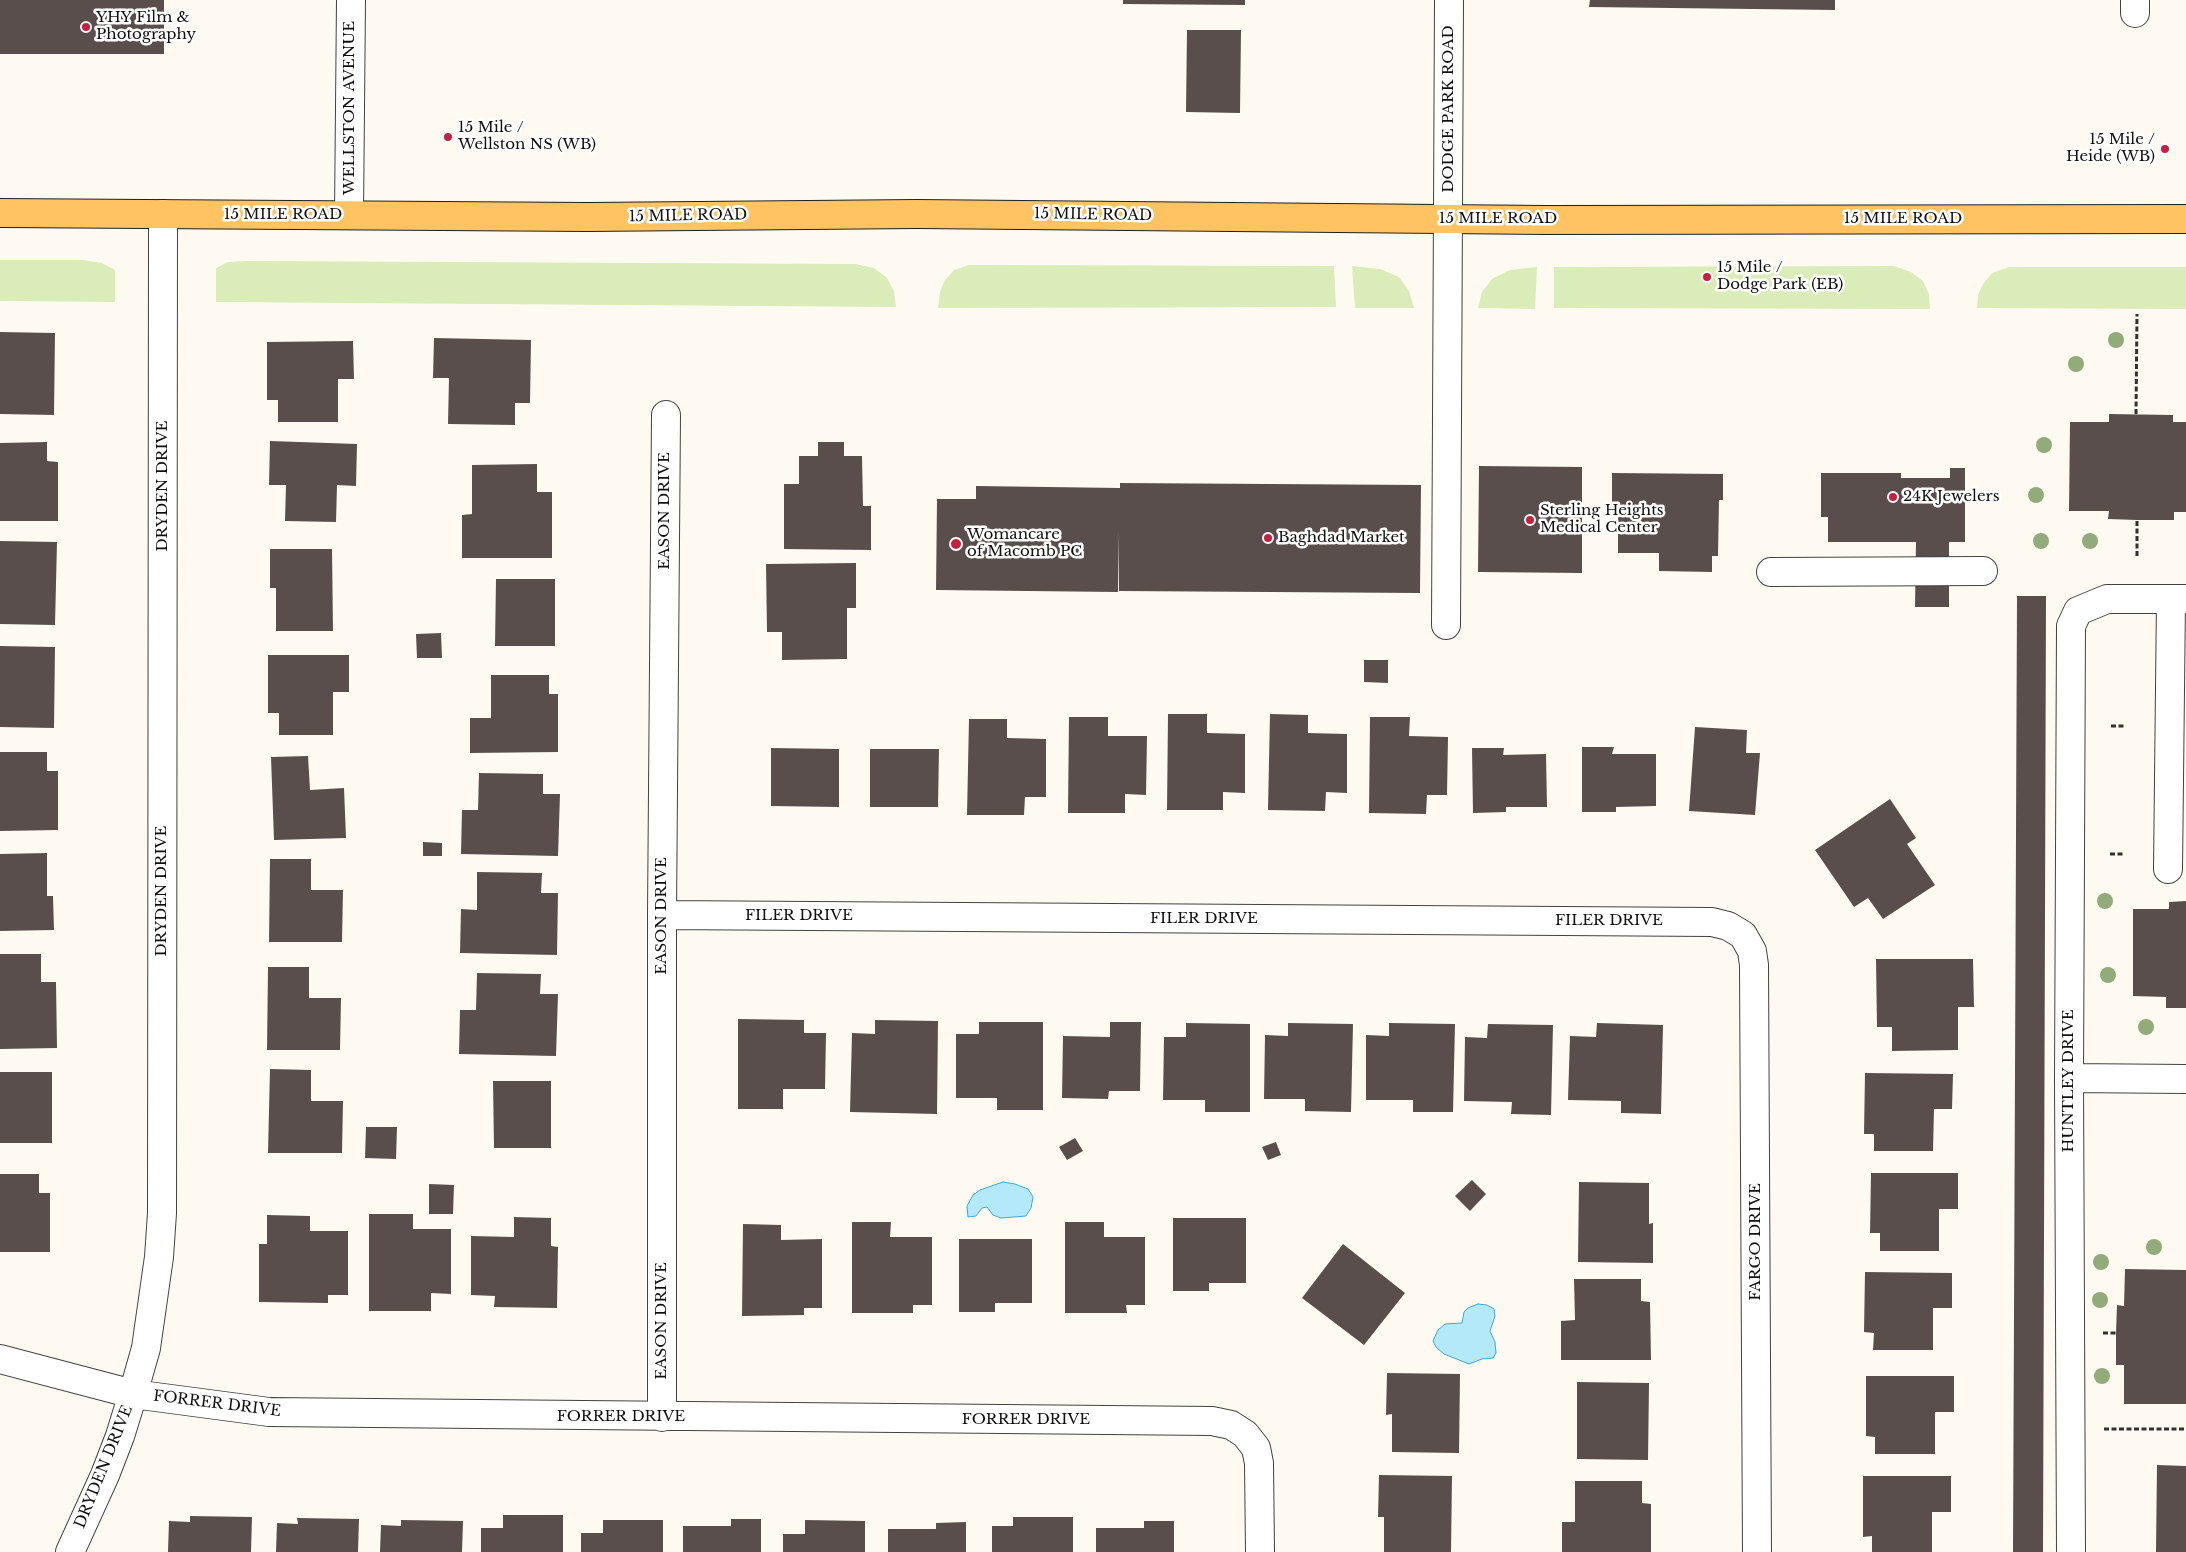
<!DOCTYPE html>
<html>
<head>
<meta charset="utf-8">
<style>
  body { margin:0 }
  canvas { display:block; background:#fffaf1 }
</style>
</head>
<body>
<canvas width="2186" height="1552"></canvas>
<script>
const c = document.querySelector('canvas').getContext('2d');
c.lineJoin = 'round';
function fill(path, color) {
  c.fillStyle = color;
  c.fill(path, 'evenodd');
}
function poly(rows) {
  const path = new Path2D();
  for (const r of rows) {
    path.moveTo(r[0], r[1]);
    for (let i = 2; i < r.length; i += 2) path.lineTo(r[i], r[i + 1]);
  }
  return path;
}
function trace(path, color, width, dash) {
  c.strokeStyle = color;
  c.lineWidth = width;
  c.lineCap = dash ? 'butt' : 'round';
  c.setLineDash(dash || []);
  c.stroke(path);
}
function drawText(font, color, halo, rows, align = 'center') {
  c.font = font + ' "Libre Baskerville",serif';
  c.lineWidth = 5;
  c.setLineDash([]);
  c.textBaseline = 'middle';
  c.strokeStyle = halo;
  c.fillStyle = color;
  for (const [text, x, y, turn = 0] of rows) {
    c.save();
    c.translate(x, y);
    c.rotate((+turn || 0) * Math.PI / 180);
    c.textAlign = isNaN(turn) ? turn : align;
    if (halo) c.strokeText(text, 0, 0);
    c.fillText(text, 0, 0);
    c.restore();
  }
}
fill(poly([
  [0,260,83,260,102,263,115,270,115,302,0,301],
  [246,261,855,264,874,268,887,278,894,291,896,307,216,302,216,268,228,262],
  [969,265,1334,266,1336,307,938,308,940,292,945,280,954,270],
  [1352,266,1380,269,1399,277,1409,291,1414,308,1355,308],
  [1894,266,1911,272,1923,281,1929,294,1930,309,1554,308,1554,267],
  [1537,267,1535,309,1478,308,1482,292,1492,279,1510,270],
  [2009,267,2186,267,2186,309,1977,308,1978,295,1983,284,1992,273]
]), '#daecb8');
const water = poly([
  [1003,1182,1015,1184,1028,1189,1033,1197,1031,1208,1026,1216,1001,1218,993,1215,987,1207,982,1208,976,1216,968,1217,967,1206,973,1195,980,1190,1003,1182],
  [1478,1304,1487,1305,1494,1309,1495,1316,1490,1331,1495,1342,1496,1353,1493,1358,1482,1359,1469,1364,1444,1354,1436,1347,1433,1341,1438,1330,1445,1324,1462,1323,1464,1312,1468,1308,1478,1304]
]);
fill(water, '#b3e9f9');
trace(water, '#36abd5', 1);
fill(poly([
  [0,0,164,0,164,54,0,54],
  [1123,0,1245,0,1245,5,1123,4],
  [1590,0,1835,0,1835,10,1589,7],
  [1187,30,1241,30,1240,113,1186,112],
  [0,332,55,333,54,415,0,414],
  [434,338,531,340,530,403,515,403,515,425,448,424,449,378,433,378],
  [353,341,354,379,338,379,338,422,278,422,278,400,267,400,267,342],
  [2109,414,2173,415,2173,422,2186,422,2186,512,2174,512,2174,520,2137,520,2108,519,2109,511,2069,511,2070,422,2109,422],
  [270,441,357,444,356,486,337,485,336,522,285,521,286,485,269,485],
  [47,442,47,461,58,462,58,521,0,521,0,443],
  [818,442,844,442,844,456,862,456,863,506,871,506,871,550,784,549,784,484,799,484,799,456,818,456],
  [537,464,537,492,552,492,552,558,462,558,462,515,472,514,472,465],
  [1479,466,1582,467,1582,573,1478,572],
  [1950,468,1965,468,1965,542,1949,542,1949,607,1915,607,1916,542,1828,542,1828,517,1821,517,1821,473,1901,473,1901,478,1950,478],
  [1612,473,1723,474,1723,500,1719,500,1718,556,1712,556,1712,572,1659,571,1659,553,1618,553,1618,502,1612,503],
  [1120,483,1421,485,1420,593,1119,591,1119,531,1118,592,936,590,937,499,976,499,976,486,1120,488],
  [0,541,57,542,55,625,0,624],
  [270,549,332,549,333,631,276,631,276,588,270,588],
  [856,563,856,608,847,608,847,659,782,660,782,632,767,632,766,564],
  [496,579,555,579,555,646,495,646],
  [2017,596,2046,596,2043,1552,2013,1552],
  [441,633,442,658,417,658,416,634],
  [0,646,55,647,54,728,0,727],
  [268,655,349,655,349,692,333,692,333,735,279,735,279,713,268,713],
  [1364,660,1388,660,1388,683,1364,682],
  [491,675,549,675,549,694,558,694,558,752,470,753,470,718,491,718],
  [1168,714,1207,714,1207,733,1245,734,1245,793,1223,792,1223,810,1167,810],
  [1270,714,1308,715,1308,733,1347,734,1347,793,1326,792,1325,811,1268,810],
  [1069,717,1108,717,1108,736,1147,736,1146,795,1125,794,1125,813,1068,813],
  [1370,717,1410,717,1409,736,1448,737,1447,795,1427,795,1426,814,1369,813],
  [969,719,1007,719,1007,738,1046,739,1046,797,1025,797,1024,815,967,815],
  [1695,727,1747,730,1746,753,1760,753,1755,815,1689,811],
  [1582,747,1614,747,1612,754,1656,754,1656,806,1616,807,1616,812,1582,812],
  [771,748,839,749,839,807,771,806],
  [1472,748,1504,748,1503,755,1546,754,1547,807,1506,807,1506,812,1473,813],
  [870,749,939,749,938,807,870,807],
  [0,752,47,752,47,771,58,771,58,830,0,831],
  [308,756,310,790,344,788,346,838,274,840,271,757],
  [479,773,543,774,543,794,560,794,558,856,461,854,462,810,478,810],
  [1890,799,1916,838,1907,844,1935,885,1883,919,1868,898,1854,907,1815,850],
  [423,842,442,843,442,856,423,856],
  [47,853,47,896,53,896,54,930,0,931,0,854],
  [270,859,311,859,311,890,343,890,342,942,269,942],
  [477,872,542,873,541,893,558,893,557,955,460,953,461,909,477,910],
  [2186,901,2186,1008,2166,1008,2166,997,2133,996,2133,909,2169,909,2169,902],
  [0,954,41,954,41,982,56,982,57,1048,0,1049],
  [1876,959,1973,959,1974,1007,1958,1007,1958,1050,1892,1051,1892,1027,1877,1027],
  [268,967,309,967,309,998,341,998,340,1050,267,1050],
  [477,973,541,974,540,994,558,994,556,1056,459,1054,460,1010,476,1010],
  [738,1019,804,1020,804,1033,826,1033,825,1089,783,1089,783,1109,738,1109],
  [875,1020,938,1021,937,1114,850,1112,852,1033,875,1034],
  [979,1022,1043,1022,1043,1110,997,1110,997,1098,956,1098,956,1034,979,1034],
  [1110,1022,1141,1022,1140,1091,1109,1091,1108,1099,1062,1098,1063,1036,1110,1037],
  [1186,1023,1250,1024,1250,1112,1205,1112,1205,1100,1163,1100,1164,1037,1186,1037],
  [1288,1023,1353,1024,1351,1112,1305,1111,1305,1099,1264,1099,1265,1035,1288,1036],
  [1389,1023,1455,1024,1453,1112,1413,1112,1413,1100,1366,1100,1366,1035,1389,1036],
  [1597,1023,1663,1025,1661,1114,1621,1113,1621,1101,1568,1100,1570,1036,1596,1037],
  [1488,1024,1553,1025,1551,1115,1511,1114,1512,1102,1464,1101,1465,1037,1487,1038],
  [270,1069,311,1070,311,1101,343,1101,342,1153,268,1153],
  [0,1072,52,1072,52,1143,0,1143],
  [1865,1073,1953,1074,1952,1109,1934,1109,1933,1151,1874,1151,1874,1134,1864,1134],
  [493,1081,551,1081,551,1148,494,1148],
  [366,1127,397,1127,396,1159,365,1158],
  [1075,1138,1083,1151,1067,1160,1059,1147],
  [1276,1142,1281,1155,1268,1160,1262,1147],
  [1871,1173,1958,1173,1958,1209,1939,1209,1939,1251,1880,1251,1880,1233,1870,1233],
  [0,1174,39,1174,39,1193,50,1193,50,1252,0,1252],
  [1472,1180,1486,1194,1470,1211,1455,1196],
  [1579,1182,1649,1183,1649,1224,1653,1223,1653,1263,1578,1262],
  [429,1184,454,1185,453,1214,429,1214],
  [369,1214,413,1214,413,1229,451,1229,451,1294,431,1293,431,1311,369,1311],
  [267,1215,310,1216,310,1231,348,1231,348,1295,328,1295,328,1303,259,1302,259,1244,267,1244],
  [514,1217,551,1218,551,1246,558,1247,557,1308,494,1307,495,1296,471,1295,471,1236,514,1237],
  [1173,1218,1246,1218,1246,1283,1209,1283,1209,1291,1173,1291],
  [852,1222,891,1222,890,1237,932,1237,932,1305,913,1305,913,1313,852,1313],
  [1065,1222,1104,1222,1104,1237,1145,1237,1145,1305,1126,1305,1127,1313,1065,1313],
  [743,1224,781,1225,781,1240,822,1239,822,1308,804,1308,804,1315,742,1316],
  [959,1239,1032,1239,1032,1303,995,1303,995,1312,959,1312],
  [1343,1244,1405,1293,1364,1345,1302,1298],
  [2125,1269,2186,1270,2186,1404,2124,1404,2124,1365,2116,1365,2116,1333,2117,1305,2124,1306],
  [1865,1272,1952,1273,1952,1308,1933,1308,1933,1350,1873,1350,1874,1333,1864,1332],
  [1574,1279,1641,1279,1641,1301,1650,1302,1651,1360,1561,1360,1561,1321,1575,1320],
  [1387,1373,1460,1374,1459,1453,1392,1452,1392,1414,1386,1415],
  [1866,1376,1954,1376,1954,1412,1935,1412,1935,1454,1875,1454,1875,1437,1866,1436],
  [1577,1382,1649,1383,1648,1460,1577,1459],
  [2157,1465,2186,1466,2186,1552,2156,1552],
  [1379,1475,1452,1476,1451,1552,1384,1552,1384,1517,1378,1517],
  [1863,1476,1951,1476,1951,1512,1932,1512,1932,1552,1872,1552,1872,1536,1863,1537],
  [1575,1481,1642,1481,1642,1503,1651,1504,1651,1552,1562,1552,1562,1522,1575,1522],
  [503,1515,563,1515,563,1552,481,1552,481,1528,503,1528],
  [190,1516,252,1517,251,1552,168,1552,169,1521,190,1522],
  [1013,1517,1073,1517,1073,1552,992,1552,992,1526,1013,1526],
  [297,1518,359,1519,358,1552,276,1552,277,1523,298,1524],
  [731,1519,761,1519,761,1552,683,1552,683,1526,731,1526],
  [401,1520,463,1521,462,1552,380,1552,381,1525,401,1526],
  [603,1520,663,1520,663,1552,581,1552,581,1533,603,1533],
  [805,1520,865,1521,865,1552,783,1552,783,1534,805,1534],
  [1144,1521,1174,1521,1174,1552,1096,1552,1096,1528,1144,1528],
  [966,1522,966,1552,888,1552,888,1529,936,1529,936,1523]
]), '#594e4b');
const minor = poly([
  [2135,13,2135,0],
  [349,215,351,0],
  [1771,572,1983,571],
  [1446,625,1449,0],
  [2168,869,2171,599],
  [662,915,1712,922,1728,926,1743,935,1752,951,1754,965,1757,1552],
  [2069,1078,2186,1079],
  [0,1359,133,1394,269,1412,1212,1421,1231,1425,1245,1434,1256,1448,1259,1463,1260,1552],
  [662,1417,662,915,666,415],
  [70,1552,105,1475,120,1436,133,1394,146,1348,159,1257,162,1213,163,214],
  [2071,1552,2069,1078,2071,626,2078,611,2107,599,2186,599]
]);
const major = poly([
  [0,213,588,217,917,214,1546,220,2186,219]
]);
trace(minor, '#424242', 30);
trace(major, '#202020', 30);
trace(poly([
  [2136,414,2137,314],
  [2137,556,2137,520],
  [2111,726,2126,726],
  [2110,854,2125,854],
  [2103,1333,2116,1333],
  [2104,1429,2186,1429]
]), '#313131', 3, [5, 2.5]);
trace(minor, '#fff', 28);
trace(major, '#ffc361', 28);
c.fillStyle = '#91ab7b';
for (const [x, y] of [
  [2116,340],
  [2076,364],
  [2044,445],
  [2036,495],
  [2041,541],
  [2090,541],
  [2105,901],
  [2108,975],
  [2146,1027],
  [2154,1247],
  [2101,1262],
  [2100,1300],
  [2102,1376]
]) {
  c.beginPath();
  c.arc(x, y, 8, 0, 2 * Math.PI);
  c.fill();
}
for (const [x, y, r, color] of [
  [86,27,5,"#c81f3e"],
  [448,137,5,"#c81f3e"],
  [2165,149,5,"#c81f3e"],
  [1707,277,5,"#c81f3e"],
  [1893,497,5,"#c81f3e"],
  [1530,520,5,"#c81f3e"],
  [1268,538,5,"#c81f3e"],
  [956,544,6,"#c81f3e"]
]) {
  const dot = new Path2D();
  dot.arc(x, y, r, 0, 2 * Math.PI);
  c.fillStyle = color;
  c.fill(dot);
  trace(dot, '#fff', 2);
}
drawText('15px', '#0f0f0f', '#fff', [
  ["YHY Film &",96,18],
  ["Photography",96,35],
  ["15 Mile /",458,128],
  ["Wellston NS (WB)",458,145],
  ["15 Mile /",2155,140,"right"],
  ["Heide (WB)",2155,157,"right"],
  ["15 Mile /",1717,268],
  ["Dodge Park (EB)",1717,285],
  ["24K Jewelers",1903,497],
  ["Sterling Heights",1540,511],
  ["Medical Center",1540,528],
  ["Womancare",967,535],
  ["of Macomb PC",967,552],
  ["Baghdad Market",1278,538]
], 'left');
drawText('15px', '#0f0f0f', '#fff', [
  ["WELLSTON AVENUE",350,108,-90],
  ["DODGE PARK ROAD",1449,109,-90],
  ["15 MILE ROAD",283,215],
  ["15 MILE ROAD",1093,215,1],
  ["15 MILE ROAD",688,216,-1],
  ["15 MILE ROAD",1498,219],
  ["15 MILE ROAD",1903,219],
  ["DRYDEN DRIVE",163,486,-90],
  ["EASON DRIVE",665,511,-90],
  ["DRYDEN DRIVE",162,891,-90],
  ["EASON DRIVE",662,916,-90],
  ["FILER DRIVE",799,916],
  ["FILER DRIVE",1204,919],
  ["FILER DRIVE",1609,921],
  ["HUNTLEY DRIVE",2069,1081,-90],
  ["FARGO DRIVE",1756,1242,-90],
  ["EASON DRIVE",662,1321,-90],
  ["FORRER DRIVE",217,1404,7],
  ["FORRER DRIVE",621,1417],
  ["FORRER DRIVE",1026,1420],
  ["DRYDEN DRIVE",104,1467,-68]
]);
</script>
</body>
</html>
